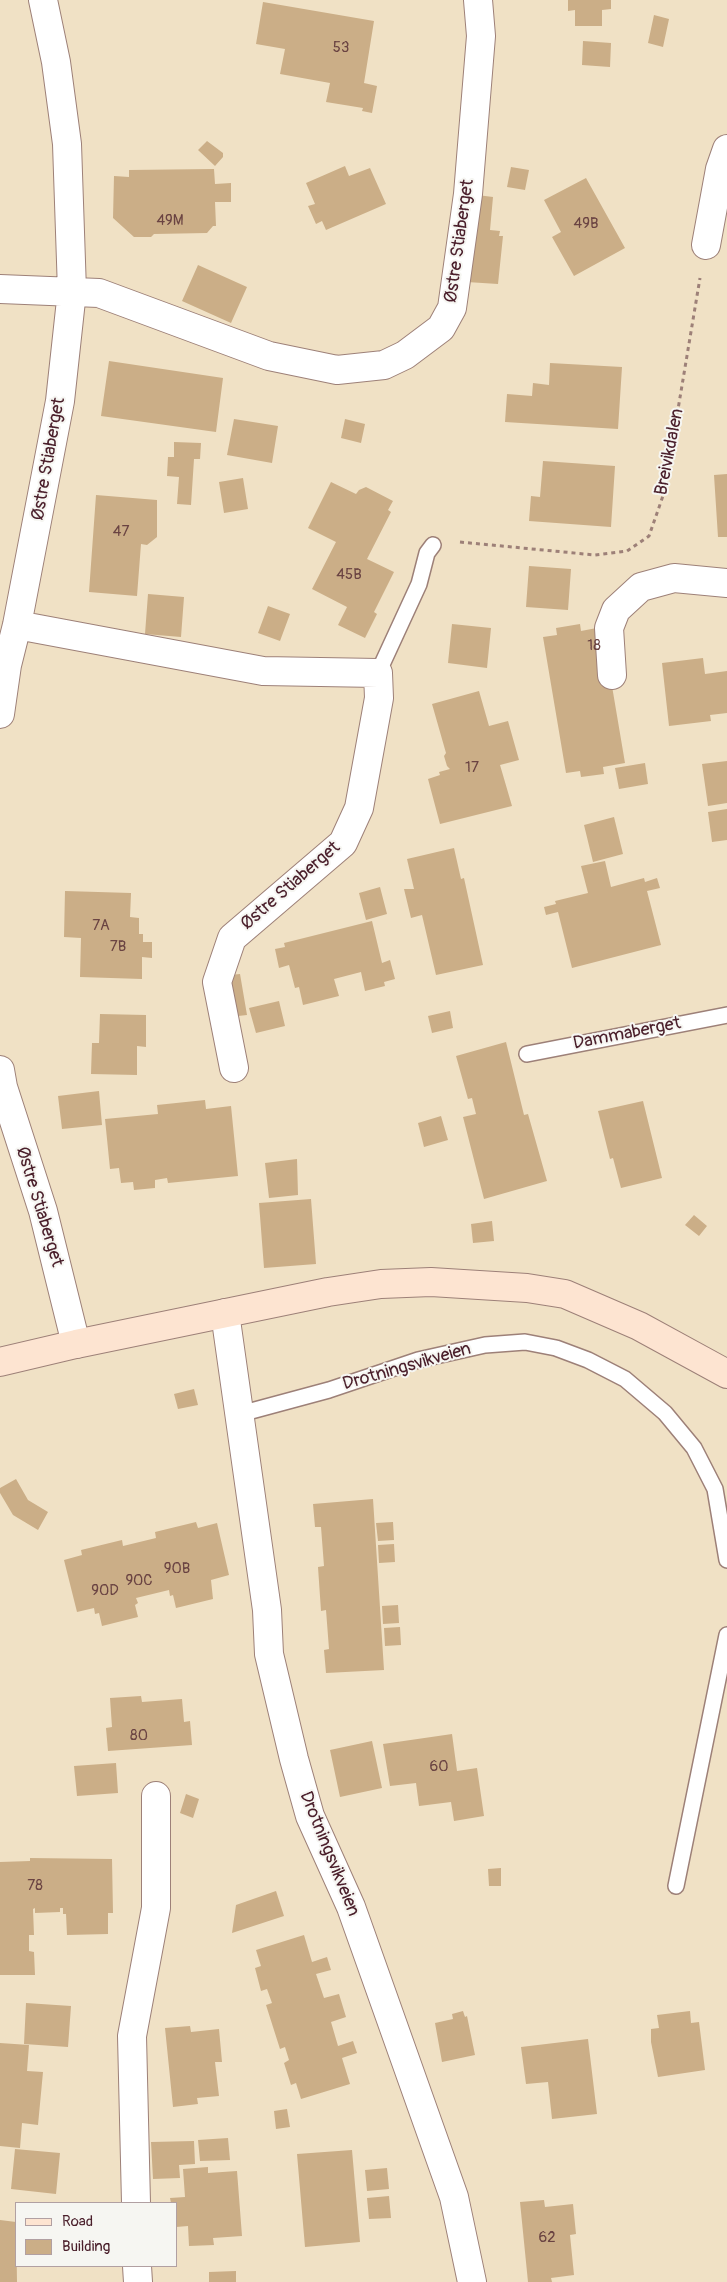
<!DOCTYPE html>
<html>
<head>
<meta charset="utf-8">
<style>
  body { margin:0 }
  #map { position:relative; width:727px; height:2282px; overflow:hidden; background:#f0e1c5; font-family:Pangolin,sans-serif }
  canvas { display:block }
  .legend { position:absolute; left:15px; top:2202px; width:162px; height:65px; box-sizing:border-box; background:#f6f6f2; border:1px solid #b1a0a2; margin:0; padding:6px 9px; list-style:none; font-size:15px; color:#4a1f2b }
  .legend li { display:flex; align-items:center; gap:10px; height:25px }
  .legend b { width:25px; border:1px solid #b1a0a2 }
</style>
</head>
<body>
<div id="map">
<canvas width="727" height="2282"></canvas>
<ul class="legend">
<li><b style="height:6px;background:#fde4d1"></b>Road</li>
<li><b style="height:14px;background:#cbae87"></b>Building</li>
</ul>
</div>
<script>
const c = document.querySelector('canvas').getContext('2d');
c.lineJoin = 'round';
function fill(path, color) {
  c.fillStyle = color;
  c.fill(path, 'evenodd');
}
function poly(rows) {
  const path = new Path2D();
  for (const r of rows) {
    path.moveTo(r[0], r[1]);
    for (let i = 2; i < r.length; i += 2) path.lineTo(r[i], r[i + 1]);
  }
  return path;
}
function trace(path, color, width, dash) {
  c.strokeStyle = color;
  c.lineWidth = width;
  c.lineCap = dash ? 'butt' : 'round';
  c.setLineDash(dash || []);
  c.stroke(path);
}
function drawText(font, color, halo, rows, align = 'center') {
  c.font = font + ' Pangolin,sans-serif';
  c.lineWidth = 4;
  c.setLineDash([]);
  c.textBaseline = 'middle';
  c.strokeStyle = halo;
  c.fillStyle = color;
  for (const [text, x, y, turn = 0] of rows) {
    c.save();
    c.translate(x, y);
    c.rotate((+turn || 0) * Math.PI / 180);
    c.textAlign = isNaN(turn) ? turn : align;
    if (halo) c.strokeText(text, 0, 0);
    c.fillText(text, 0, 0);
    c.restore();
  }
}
fill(poly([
  [568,0,611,0,611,9,602,10,602,26,575,26,575,10,568,11],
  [263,2,374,21,364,83,377,86,372,113,362,111,363,108,326,102,330,83,280,74,285,49,256,44],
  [654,15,669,19,663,47,648,43],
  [583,41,611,43,610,67,582,65],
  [207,141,223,153,223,157,215,166,198,150],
  [345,166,349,176,370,168,386,204,326,230,322,221,316,224,308,206,315,204,306,183],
  [511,167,529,170,525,190,507,187],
  [214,169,215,184,231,183,231,202,215,202,216,226,213,226,207,233,154,234,151,237,134,237,113,218,114,176,129,177,129,170],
  [586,178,625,248,574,276,552,237,561,232,544,200],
  [477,195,493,197,490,230,500,231,499,236,503,236,498,284,467,282],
  [198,265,247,287,231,323,182,301],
  [109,361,223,378,216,432,101,416],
  [550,363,622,367,618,429,505,422,507,394,532,396,533,383,549,385],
  [234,419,278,426,272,463,227,455],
  [345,419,365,424,361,443,341,438],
  [174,442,201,443,200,459,194,459,191,505,177,504,179,477,167,476,168,457,174,457],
  [543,461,615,466,611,527,529,521,531,496,540,497],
  [727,474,727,537,718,537,714,475],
  [243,478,248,509,224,513,219,482],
  [331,482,356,494,359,490,366,487,393,501,388,510,391,512,367,559,394,572,374,612,377,614,365,638,338,625,347,607,312,589,336,542,308,528],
  [96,495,157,500,157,537,147,545,141,544,137,596,89,592],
  [529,566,571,569,568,610,526,607],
  [148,594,184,597,181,637,145,634],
  [268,606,290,614,280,641,258,633],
  [452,624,491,628,487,668,448,663],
  [580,624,581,631,602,627,625,763,603,767,604,774,581,777,580,771,566,773,543,637,557,635,556,628],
  [703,658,705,674,727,671,727,713,710,715,711,721,669,726,662,663],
  [479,691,489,726,508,721,519,760,500,765,512,806,440,824,428,779,440,775,439,772,450,769,447,766,444,756,446,753,432,704],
  [727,761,727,803,708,806,702,764],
  [645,763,648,784,619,789,615,768],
  [727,809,727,840,712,842,708,812],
  [614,817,623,854,593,862,584,825],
  [454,848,461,879,464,878,483,965,436,975,422,915,411,918,404,889,414,889,407,859],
  [605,861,611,887,644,878,645,882,657,878,660,888,647,891,661,945,572,968,558,912,546,915,544,907,556,904,555,901,588,893,581,866],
  [380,887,387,914,366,920,359,893],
  [65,891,131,893,130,917,139,918,139,934,143,934,143,942,152,942,152,958,142,957,142,979,80,977,81,938,64,937],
  [372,921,382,963,390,960,395,979,384,982,385,986,365,991,361,972,334,979,339,996,303,1005,299,987,295,988,289,965,279,968,275,949,285,947,284,943],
  [240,974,247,1015,238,1016,230,975],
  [279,1001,285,1026,256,1033,249,1008],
  [450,1011,453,1028,432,1033,428,1016],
  [100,1014,146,1015,146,1047,137,1046,137,1075,91,1074,92,1043,99,1043],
  [506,1042,524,1115,528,1114,547,1181,484,1199,463,1117,476,1114,472,1098,468,1099,456,1056],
  [99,1091,102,1125,62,1129,58,1096],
  [205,1100,206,1109,231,1106,238,1176,168,1183,167,1178,155,1180,155,1188,134,1190,133,1182,121,1183,119,1168,110,1169,105,1119,158,1114,157,1105],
  [643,1101,662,1178,621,1188,613,1158,610,1159,598,1111],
  [441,1116,448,1140,424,1147,418,1123],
  [297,1159,298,1195,269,1198,265,1163],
  [311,1199,316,1264,264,1268,259,1203],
  [694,1215,707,1226,699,1236,685,1225],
  [492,1221,494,1241,473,1243,471,1224],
  [194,1389,198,1405,178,1409,174,1394],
  [16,1479,28,1500,48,1512,38,1530,13,1515,0,1493,0,1488],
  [373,1499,384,1670,326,1673,324,1650,329,1649,326,1610,321,1611,318,1567,324,1566,321,1527,315,1527,313,1504],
  [196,1522,198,1528,217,1523,229,1575,211,1580,213,1599,176,1608,173,1595,170,1596,169,1590,136,1598,138,1603,135,1605,138,1617,102,1626,99,1613,95,1614,94,1608,77,1612,64,1560,82,1555,81,1550,122,1540,123,1546,156,1538,155,1532],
  [393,1522,394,1540,378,1541,376,1523],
  [394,1544,395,1562,379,1563,378,1545],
  [398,1605,399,1623,383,1624,382,1606],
  [400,1627,401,1645,385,1646,384,1628],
  [141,1696,142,1702,182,1699,184,1722,190,1721,192,1745,108,1751,106,1728,112,1727,110,1698],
  [452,1734,457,1771,477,1768,484,1816,454,1821,451,1802,419,1806,416,1783,390,1786,383,1744],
  [372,1741,382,1788,340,1797,330,1750],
  [116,1763,118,1793,77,1796,74,1766],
  [186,1794,199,1799,193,1818,180,1813],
  [30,1858,112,1859,113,1913,108,1913,108,1934,67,1935,66,1914,63,1914,63,1908,60,1908,60,1912,35,1913,35,1908,33,1909,34,1935,29,1935,29,1951,34,1952,35,1975,0,1975,0,1862,30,1861],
  [501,1868,501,1886,489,1886,488,1869],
  [276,1891,284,1916,232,1933,236,1905],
  [304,1935,312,1962,327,1957,331,1970,316,1974,324,1998,339,1994,346,2017,331,2022,338,2046,353,2041,357,2053,342,2058,350,2084,301,2099,296,2083,291,2085,284,2063,289,2060,285,2047,280,2049,266,2005,272,2003,267,1989,261,1991,255,1968,261,1966,256,1950],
  [26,2003,71,2006,68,2047,24,2044],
  [463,2011,465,2017,467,2016,475,2055,442,2062,435,2023,453,2019,452,2014],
  [690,2011,691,2023,699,2022,705,2070,658,2077,651,2042,651,2029,659,2028,657,2015],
  [190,2026,191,2032,219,2029,222,2062,215,2062,219,2096,197,2098,198,2104,173,2107,165,2028],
  [588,2039,597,2114,552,2119,548,2082,526,2084,521,2047],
  [0,2043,29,2045,27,2071,43,2072,38,2125,22,2123,20,2148,0,2146],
  [287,2109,290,2127,276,2129,274,2111],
  [228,2138,230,2160,200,2161,198,2140],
  [194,2141,195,2164,179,2165,180,2178,153,2179,151,2142],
  [15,2149,60,2153,56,2194,11,2189],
  [352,2150,360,2242,305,2247,297,2154],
  [208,2167,208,2173,237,2171,242,2236,213,2238,214,2245,189,2246,188,2226,176,2227,176,2203,171,2203,170,2198,185,2197,183,2169],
  [387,2168,389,2189,367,2191,365,2170],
  [389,2196,391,2218,369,2219,367,2198],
  [544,2200,545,2207,573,2204,576,2234,570,2235,574,2275,551,2278,552,2282,528,2282,520,2202],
  [0,2220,16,2222,17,2282,0,2282],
  [236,2271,236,2282,209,2282,209,2272]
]), '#cbae87');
const lane = poly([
  [378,673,419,584,427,553,433,545],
  [527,1054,727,1015],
  [240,1414,329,1390,418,1360,485,1345,525,1342,556,1348,588,1360,625,1379,665,1413,694,1448,715,1489,727,1560],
  [676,1886,727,1635]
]);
const street = poly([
  [706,245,720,169,727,149],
  [0,289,99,293,269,356,337,370,384,365,405,355,441,328,452,308,468,194,481,36,478,0],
  [17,625,263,671,378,673,379,698,359,808,343,843,232,938,217,982,234,1068],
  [612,675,609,628,616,610,641,587,674,578,727,583],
  [0,714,7,665,17,625,60,401,72,291,67,144,56,62,43,0],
  [0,1070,3,1087,43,1211,76,1344],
  [225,1313,267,1610,269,1654,294,1759,310,1816,351,1907,454,2197,472,2282],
  [136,2203,132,2036,156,1908,156,1796],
  [137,2266,138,2282]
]);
const secondary = poly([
  [0,1362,76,1344,328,1292,381,1284,431,1282,527,1288,565,1294,639,1326,727,1374]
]);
trace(lane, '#9d8078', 18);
trace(street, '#9d8078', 30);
trace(secondary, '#9d8078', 30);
trace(poly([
  [460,542,595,555,627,551,649,536,664,493,700,278]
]), '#9d8078', 3, [4, 4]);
trace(lane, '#fff', 15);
trace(street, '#fff', 28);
trace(secondary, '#fde4d1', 28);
drawText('15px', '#6a4342', null, [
  ["53",341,48],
  ["49M",170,221],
  ["49B",586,224],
  ["47",121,532],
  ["45B",349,575],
  ["18",594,646],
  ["17",472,768],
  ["7A",101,926],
  ["7B",118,947],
  ["90B",177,1569],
  ["90C",139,1581],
  ["90D",105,1591],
  ["80",139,1736],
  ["60",439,1767],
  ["78",35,1886],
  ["62",547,2238]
]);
drawText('18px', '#4a1f2b', '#f6f6f2', [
  ["Østre Stiaberget",460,241,-82],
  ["Breivikdalen",670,452,-79],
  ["Østre Stiaberget",49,459,-80],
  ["Østre Stiaberget",291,886,-41],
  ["Dammaberget",627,1034,-11],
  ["Østre Stiaberget",39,1207,73],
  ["Drotningsvikveien",407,1367,-16],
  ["Drotningsvikveien",329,1854,68]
]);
</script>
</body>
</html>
